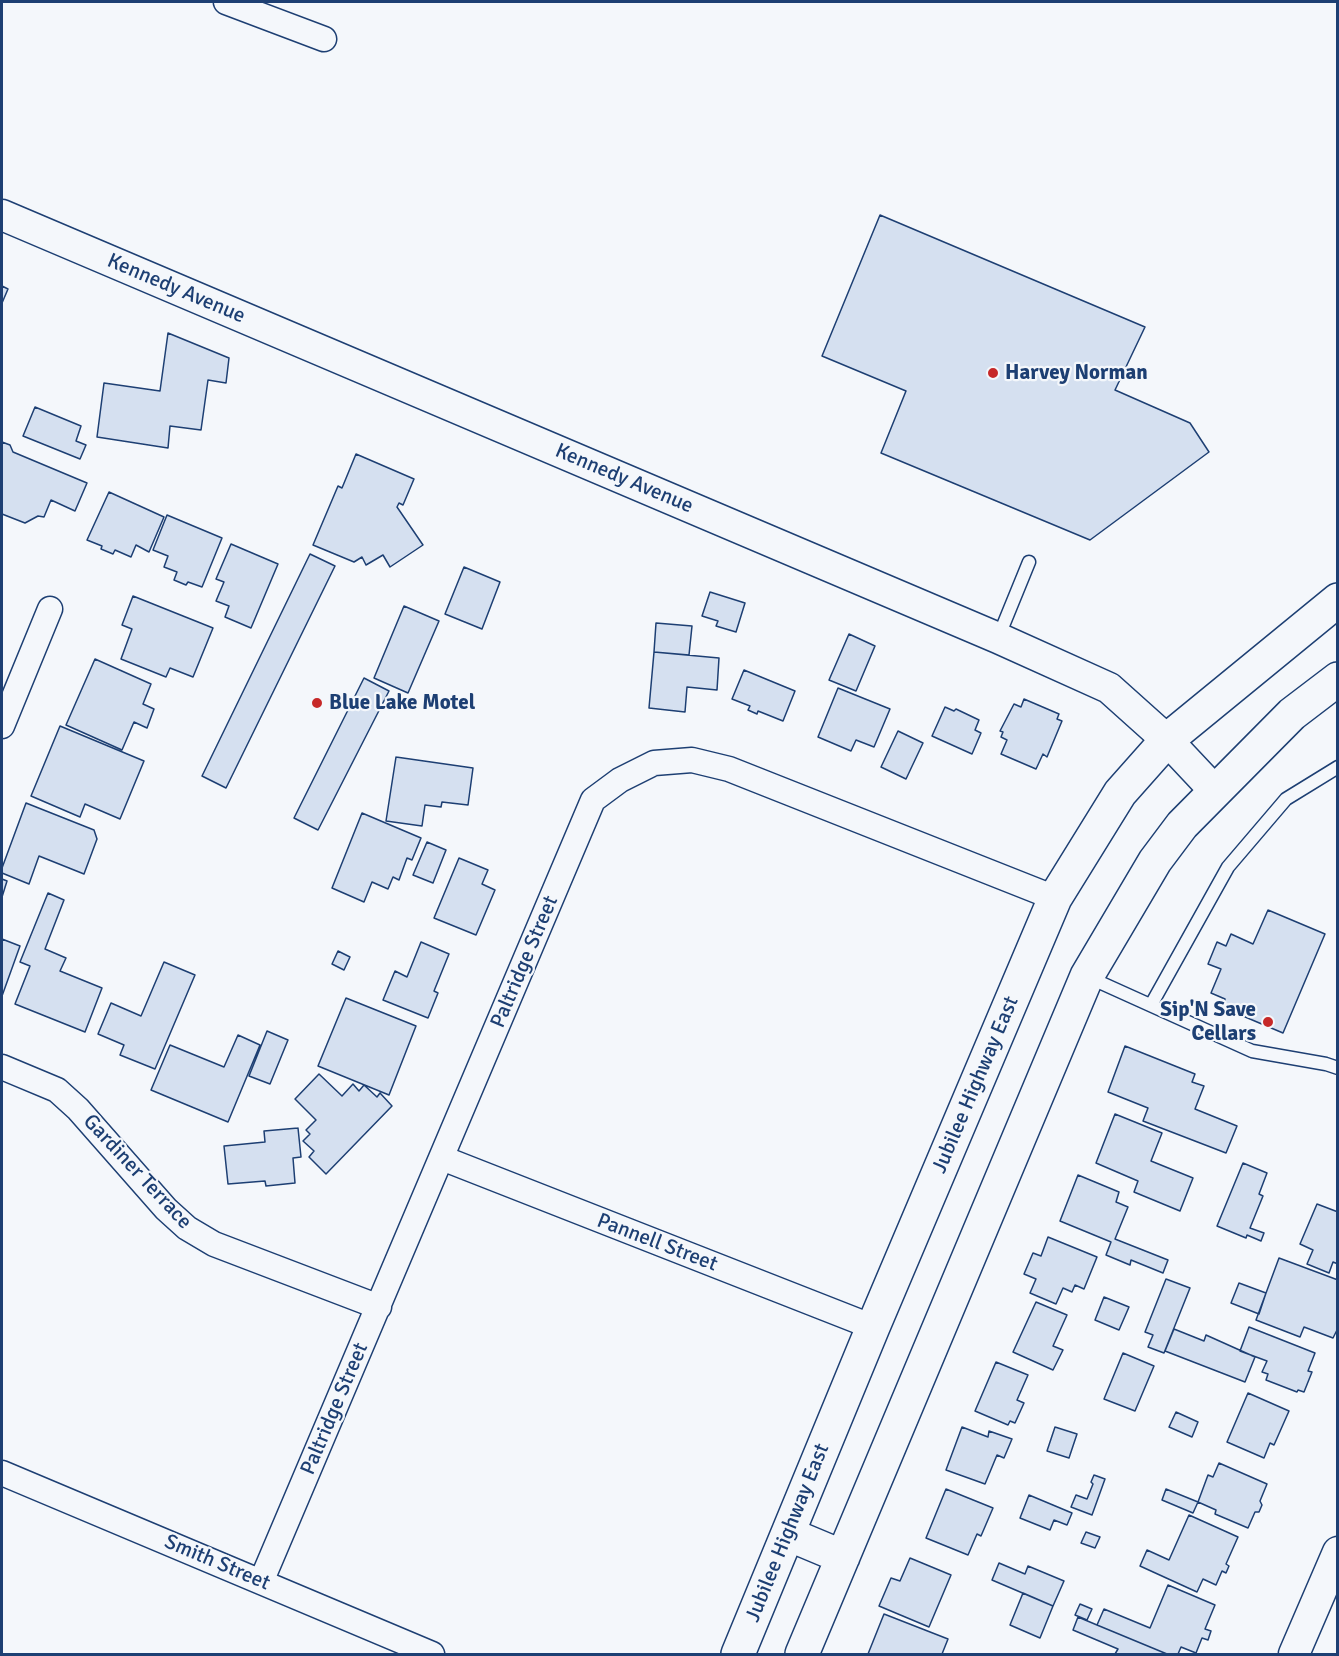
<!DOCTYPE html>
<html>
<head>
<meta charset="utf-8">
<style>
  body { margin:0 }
  #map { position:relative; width:1339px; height:1656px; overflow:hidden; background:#f4f7fb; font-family:Signika,sans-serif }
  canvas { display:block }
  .frame { position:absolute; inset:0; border:3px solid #1d3f73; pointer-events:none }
</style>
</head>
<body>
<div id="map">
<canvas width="1339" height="1656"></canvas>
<div class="frame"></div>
</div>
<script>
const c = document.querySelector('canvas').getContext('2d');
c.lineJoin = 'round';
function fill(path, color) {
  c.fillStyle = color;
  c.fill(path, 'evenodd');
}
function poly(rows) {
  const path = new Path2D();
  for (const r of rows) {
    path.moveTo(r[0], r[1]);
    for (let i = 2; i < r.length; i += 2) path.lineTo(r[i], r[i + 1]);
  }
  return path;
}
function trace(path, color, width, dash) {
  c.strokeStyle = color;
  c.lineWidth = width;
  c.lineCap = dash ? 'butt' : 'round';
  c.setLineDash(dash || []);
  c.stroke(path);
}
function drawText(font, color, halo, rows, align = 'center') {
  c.font = font + ' Signika,sans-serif';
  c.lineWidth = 4.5;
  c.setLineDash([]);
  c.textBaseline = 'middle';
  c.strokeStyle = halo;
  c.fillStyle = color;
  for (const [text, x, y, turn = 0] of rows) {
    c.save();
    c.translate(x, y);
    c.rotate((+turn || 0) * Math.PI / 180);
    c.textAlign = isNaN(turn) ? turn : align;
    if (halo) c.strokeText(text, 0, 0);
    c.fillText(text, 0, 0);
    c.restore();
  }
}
const building = poly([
  [880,215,1145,327,1115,390,1190,423,1209,452,1090,540,881,453,906,391,822,356,880,215],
  [2,286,8,289,2,303,2,286],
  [168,333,229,358,226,383,208,380,201,430,170,426,168,448,97,437,104,383,160,391,168,333],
  [35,407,81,426,76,441,86,445,80,459,23,436,35,407],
  [2,442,10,445,13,452,87,483,75,511,51,500,44,517,38,516,25,523,2,514,2,442],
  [356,454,414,479,403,505,399,503,397,507,423,545,390,567,383,555,366,565,362,557,354,562,313,545,338,486,342,488,356,454],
  [109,492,164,517,149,552,136,545,131,557,115,550,113,554,101,549,102,546,87,540,109,492],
  [167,515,222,538,202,587,188,582,186,585,174,580,177,572,164,567,168,556,153,550,167,515],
  [231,544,278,564,251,628,225,617,229,606,216,601,224,582,216,579,231,544],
  [310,554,335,566,226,788,202,776,310,554],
  [464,567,500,582,482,629,445,614,464,567],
  [710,592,745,603,736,632,716,626,718,621,702,616,710,592],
  [133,596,213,628,193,677,170,668,166,677,121,659,132,629,122,625,133,596],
  [404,606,439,621,408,693,374,678,404,606],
  [656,623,692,626,689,655,654,652,656,623],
  [849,634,875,646,856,691,829,680,849,634],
  [654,652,719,658,717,690,687,687,685,712,649,708,654,652],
  [95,659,151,684,143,704,154,709,147,728,134,722,122,750,66,725,95,659],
  [744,670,795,691,783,721,758,711,757,714,748,710,750,706,732,699,744,670],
  [364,678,389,691,318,830,294,818,364,678],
  [838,688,890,709,874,747,856,740,851,751,818,737,838,688],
  [1024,699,1059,714,1057,719,1062,721,1047,757,1043,754,1036,769,1001,754,1007,740,1001,737,1003,732,1000,731,1014,704,1021,707,1024,699],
  [945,707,954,711,956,709,979,720,975,730,981,733,972,754,932,736,945,707],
  [60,726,144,761,120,819,85,804,80,817,31,796,60,726],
  [898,731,923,743,906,779,881,767,898,731],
  [396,757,473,768,468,805,442,802,441,807,425,805,422,826,386,821,396,757],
  [26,803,94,830,97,839,84,874,39,856,29,884,2,873,2,868,26,803],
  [362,813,421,838,412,860,407,858,399,880,393,877,388,889,372,882,364,902,332,888,362,813],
  [427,842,446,850,433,883,413,875,427,842],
  [459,858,488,870,482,884,495,890,476,935,434,918,459,858],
  [2,879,7,881,2,897,2,879],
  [48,893,64,900,45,949,66,958,60,971,102,988,85,1032,15,1004,30,966,20,962,48,893],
  [1268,910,1325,934,1283,1033,1224,1008,1225,999,1211,993,1221,969,1208,964,1217,942,1226,946,1231,934,1253,944,1268,910],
  [2,939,20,946,2,996,2,939],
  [421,942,449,954,434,991,438,993,428,1018,383,1000,395,971,407,977,421,942],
  [338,951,350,957,344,970,332,964,338,951],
  [164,962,195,975,155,1069,120,1055,124,1045,98,1034,111,1003,141,1016,164,962],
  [346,998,416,1026,389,1095,318,1066,346,998],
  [267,1031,288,1040,270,1084,249,1076,267,1031],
  [238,1035,260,1045,228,1122,151,1090,170,1045,224,1067,238,1035],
  [1125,1046,1195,1074,1192,1082,1204,1086,1195,1109,1237,1126,1226,1153,1143,1121,1148,1108,1108,1092,1125,1046],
  [319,1074,342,1096,353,1084,359,1091,364,1085,377,1097,380,1093,392,1106,326,1174,309,1157,314,1151,303,1141,310,1134,306,1130,316,1120,295,1099,319,1074],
  [1115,1114,1162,1133,1151,1161,1193,1178,1180,1211,1134,1192,1138,1181,1096,1163,1115,1114],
  [298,1128,301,1157,293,1158,295,1183,266,1186,265,1181,228,1184,224,1146,265,1142,264,1131,298,1128],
  [1243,1163,1267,1173,1259,1194,1263,1196,1250,1228,1264,1233,1261,1241,1247,1235,1246,1238,1217,1226,1243,1163],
  [1078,1175,1119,1192,1116,1202,1128,1207,1115,1239,1168,1260,1163,1273,1131,1260,1130,1265,1106,1255,1111,1242,1060,1221,1078,1175],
  [1317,1204,1338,1212,1338,1264,1333,1262,1329,1273,1307,1264,1313,1250,1300,1244,1317,1204],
  [1048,1237,1097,1257,1084,1289,1075,1285,1072,1292,1063,1288,1056,1304,1030,1293,1036,1279,1024,1274,1033,1253,1041,1256,1048,1237],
  [1279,1258,1338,1280,1338,1328,1333,1338,1304,1327,1300,1337,1256,1320,1279,1258],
  [1166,1279,1190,1288,1164,1353,1148,1347,1153,1335,1145,1332,1166,1279],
  [1239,1283,1266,1293,1259,1314,1231,1303,1239,1283],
  [1104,1297,1129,1307,1119,1330,1095,1320,1104,1297],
  [1036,1302,1067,1315,1053,1346,1063,1350,1053,1370,1013,1352,1036,1302],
  [1249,1327,1315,1353,1308,1371,1312,1372,1304,1392,1298,1390,1297,1392,1266,1380,1268,1374,1262,1372,1267,1361,1240,1351,1249,1327],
  [1174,1329,1204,1341,1206,1335,1255,1357,1245,1382,1165,1351,1174,1329],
  [1123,1353,1154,1366,1135,1411,1104,1399,1123,1353],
  [996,1362,1028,1375,1017,1400,1024,1403,1015,1423,1010,1421,1008,1425,975,1411,996,1362],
  [1248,1393,1289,1411,1274,1445,1270,1443,1264,1458,1227,1442,1248,1393],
  [1176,1412,1198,1422,1192,1437,1169,1427,1176,1412],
  [962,1427,988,1437,989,1431,1012,1439,1004,1458,997,1455,985,1484,946,1470,962,1427],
  [1055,1427,1077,1434,1069,1458,1047,1451,1055,1427],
  [1219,1463,1267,1484,1260,1501,1262,1505,1259,1512,1255,1512,1248,1528,1215,1514,1216,1510,1198,1502,1208,1475,1213,1477,1219,1463],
  [1094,1475,1105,1479,1092,1515,1071,1507,1076,1495,1087,1499,1093,1484,1091,1482,1094,1475],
  [946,1489,993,1508,981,1536,977,1534,968,1555,926,1538,946,1489],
  [1166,1489,1198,1502,1193,1513,1162,1500,1166,1489],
  [1029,1495,1072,1513,1067,1525,1054,1520,1050,1530,1020,1518,1029,1495],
  [1189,1515,1238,1537,1226,1564,1229,1566,1226,1573,1222,1571,1216,1585,1203,1579,1197,1592,1140,1566,1147,1550,1169,1560,1189,1515],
  [1086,1532,1100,1537,1095,1548,1081,1543,1086,1532],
  [910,1558,951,1575,929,1627,879,1606,891,1578,900,1581,910,1558],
  [999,1563,1025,1574,1028,1566,1064,1581,1053,1606,992,1580,999,1563],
  [1168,1585,1215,1605,1205,1629,1211,1631,1208,1640,1202,1638,1196,1653,1181,1647,1178,1654,1167,1654,1097,1625,1104,1609,1150,1628,1168,1585],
  [1023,1593,1053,1606,1040,1638,1010,1625,1023,1593],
  [1080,1604,1092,1609,1087,1620,1075,1615,1080,1604],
  [884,1614,948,1639,942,1654,868,1654,884,1614],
  [1078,1617,1097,1625,1167,1654,1115,1654,1118,1649,1073,1630,1078,1617]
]);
fill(building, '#d5e0f0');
trace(building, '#1d3f73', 1.5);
const service = poly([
  [998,638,1029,562],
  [1088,977,1252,1051,1326,1064,1338,1068],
  [1151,1005,1228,867,1286,799,1338,767]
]);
const minor = poly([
  [226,2,324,39],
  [2,726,50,609],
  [2,1067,57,1090,78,1109,166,1209,187,1228,214,1244,379,1307],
  [442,1158,873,1327],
  [2,1473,432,1654],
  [261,1582,593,800,620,780,654,763,692,760,729,769,1055,898]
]);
const tertiary = poly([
  [2,215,998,638,1109,688,1167,740,1214,790],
  [1294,1654,1338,1552]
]);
const trunk = poly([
  [788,1534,843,1557],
  [738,1654,873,1327,1055,898,1120,793,1167,740,1338,600],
  [802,1654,1087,976,1155,861,1182,825,1292,714,1338,679]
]);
trace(service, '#1d3f73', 15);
trace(minor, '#1d3f73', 27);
trace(tertiary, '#1d3f73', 33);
trace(trunk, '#1d3f73', 36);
trace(service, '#f4f7fb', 12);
trace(minor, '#f4f7fb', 24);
trace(tertiary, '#f4f7fb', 30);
trace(trunk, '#f4f7fb', 33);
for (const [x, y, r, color] of [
  [993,373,6,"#c62828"],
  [317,703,6,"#c62828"],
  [1268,1022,6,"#c62828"]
]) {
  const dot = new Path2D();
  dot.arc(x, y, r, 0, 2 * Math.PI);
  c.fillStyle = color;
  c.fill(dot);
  trace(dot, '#f4f7fb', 2);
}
drawText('21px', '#1d3f73', '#f4f7fb', [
  ["Kennedy Avenue",176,289,23],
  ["Kennedy Avenue",624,479,23],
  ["Paltridge Street",525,962,-67],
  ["Jubilee Highway East",976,1085,-67],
  ["Gardiner Terrace",137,1172,47],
  ["Pannell Street",657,1243,21],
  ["Paltridge Street",335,1409,-67],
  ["Jubilee Highway East",788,1533,-68],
  ["Smith Street",217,1563,23]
]);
drawText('bold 21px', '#1d3f73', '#f4f7fb', [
  ["Harvey Norman",1005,373],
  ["Blue Lake Motel",329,703],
  ["Sip'N Save",1256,1010,"right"],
  ["Cellars",1256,1034,"right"]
], 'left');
</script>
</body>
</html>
